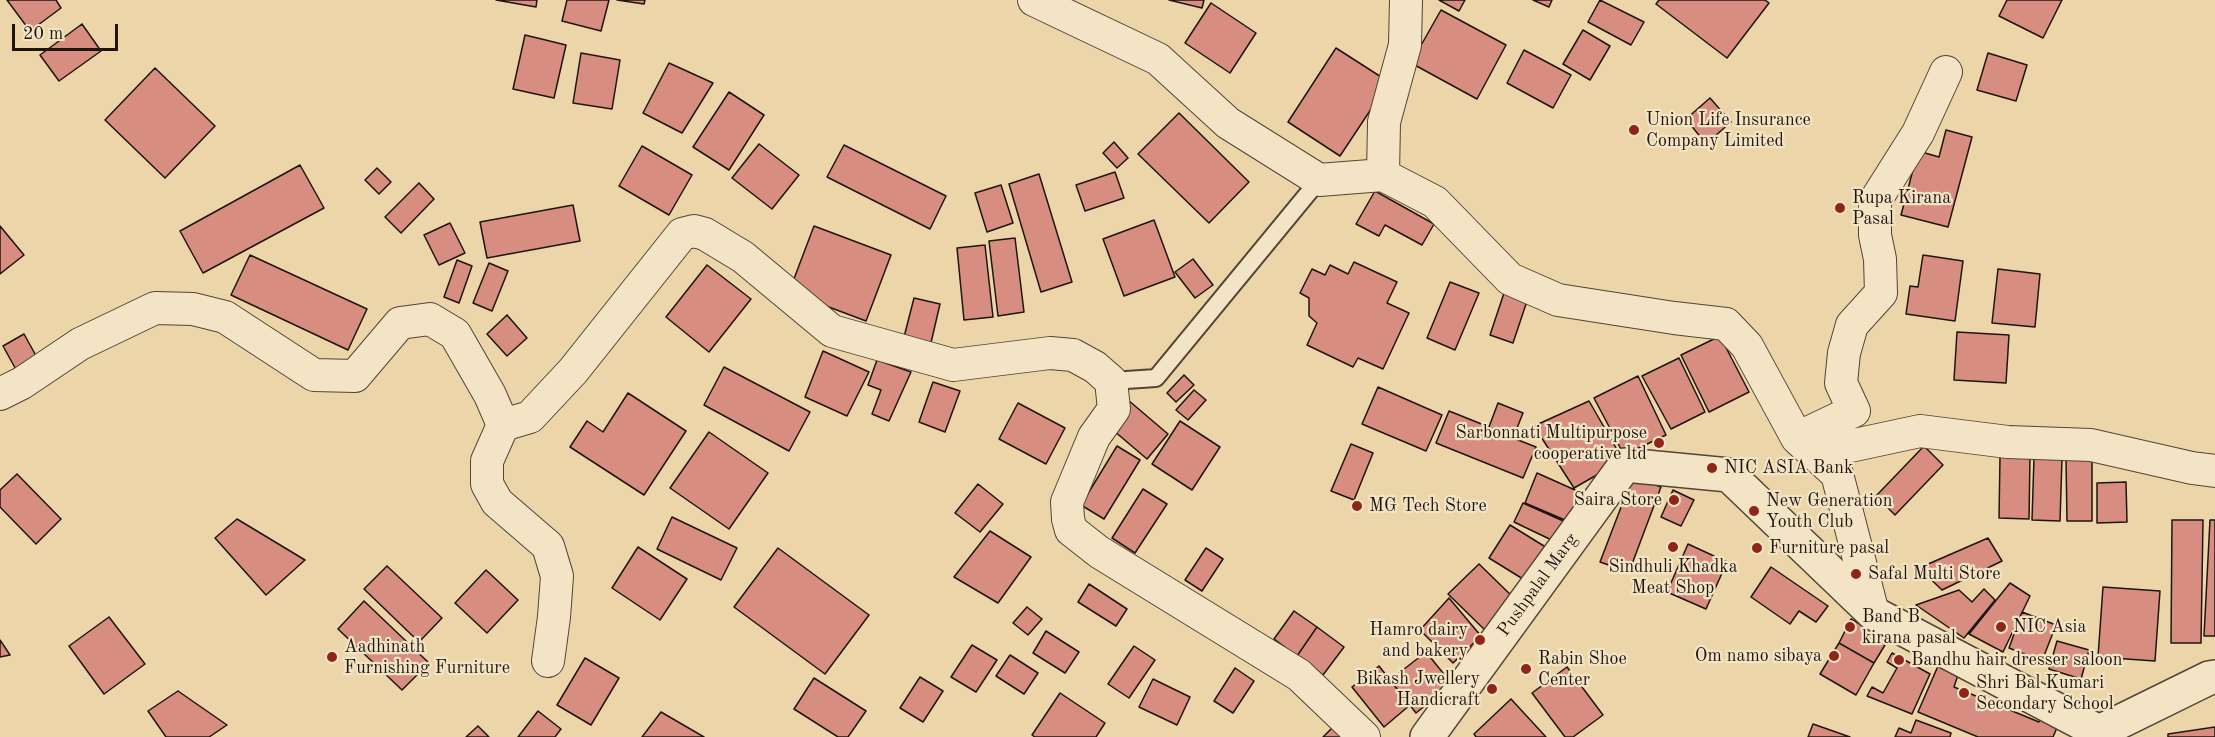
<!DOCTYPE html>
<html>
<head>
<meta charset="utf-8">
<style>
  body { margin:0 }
  #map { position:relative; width:2215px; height:737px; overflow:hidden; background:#ecd5a8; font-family:"Old Standard TT",serif }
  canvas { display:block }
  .scale { position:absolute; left:12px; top:24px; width:106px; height:27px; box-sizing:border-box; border:3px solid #1f150f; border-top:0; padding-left:8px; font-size:18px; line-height:21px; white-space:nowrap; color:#1f150f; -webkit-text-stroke:4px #f3e4c6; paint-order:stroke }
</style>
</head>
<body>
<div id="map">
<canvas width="2215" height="737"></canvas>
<div class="scale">20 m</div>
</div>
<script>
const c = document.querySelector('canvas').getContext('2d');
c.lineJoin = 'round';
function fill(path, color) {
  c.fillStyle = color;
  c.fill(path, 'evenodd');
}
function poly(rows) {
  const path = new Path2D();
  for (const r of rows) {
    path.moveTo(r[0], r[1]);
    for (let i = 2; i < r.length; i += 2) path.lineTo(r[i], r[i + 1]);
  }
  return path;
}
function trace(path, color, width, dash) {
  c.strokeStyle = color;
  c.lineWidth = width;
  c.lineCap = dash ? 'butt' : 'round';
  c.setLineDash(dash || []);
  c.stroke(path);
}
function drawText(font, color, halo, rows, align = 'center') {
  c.font = font + ' "Old Standard TT",serif';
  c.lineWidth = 4.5;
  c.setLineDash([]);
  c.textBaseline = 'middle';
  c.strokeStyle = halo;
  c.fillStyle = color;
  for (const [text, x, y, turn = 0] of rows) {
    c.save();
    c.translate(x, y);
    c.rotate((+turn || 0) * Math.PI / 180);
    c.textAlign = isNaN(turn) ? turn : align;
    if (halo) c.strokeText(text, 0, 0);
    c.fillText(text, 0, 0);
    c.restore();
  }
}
const building = poly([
  [7,0,56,0,61,8,30,31,7,0],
  [496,0,537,0,536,7,496,0],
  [567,0,609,0,601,31,562,21,567,0],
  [617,0,645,0,644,4,617,0],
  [1169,0,1204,0,1202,8,1169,0],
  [1439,0,1465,0,1459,11,1439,0],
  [1533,0,1552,0,1549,7,1533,0],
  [1600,0,1644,22,1631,45,1588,22,1600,0],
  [1659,0,1765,0,1769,3,1727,58,1656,4,1659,0],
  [2007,0,2062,0,2043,38,1999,16,2007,0],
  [1211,3,1256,33,1230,73,1185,43,1211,3],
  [1441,10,1506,45,1477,99,1411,63,1441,10],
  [82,24,101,51,59,81,40,55,82,24],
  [1583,30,1610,46,1590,80,1563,64,1583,30],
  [525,35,566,45,554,98,513,89,525,35],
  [1336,48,1389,82,1340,156,1288,122,1336,48],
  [1524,50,1571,75,1553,108,1507,83,1524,50],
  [581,53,620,60,612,109,573,103,581,53],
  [1988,53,2027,65,2016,101,1977,90,1988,53],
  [669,63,713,83,682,133,643,113,669,63],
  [155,68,215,126,165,178,105,120,155,68],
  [729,92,764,115,729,170,693,147,729,92],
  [1710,98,1731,122,1706,144,1686,119,1710,98],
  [1179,113,1249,182,1209,223,1138,154,1179,113],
  [1946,130,1972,137,1948,227,1901,215,1918,151,1939,157,1946,130],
  [1114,142,1128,158,1117,168,1103,153,1114,142],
  [759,144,799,175,772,209,732,178,759,144],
  [844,145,946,196,930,229,827,177,844,145],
  [642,146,692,175,669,215,619,186,642,146],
  [300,165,324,208,203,273,180,231,300,165],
  [377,168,391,182,379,194,365,180,377,168],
  [1115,172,1124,198,1085,211,1076,185,1115,172],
  [1039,174,1072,282,1041,292,1009,184,1039,174],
  [419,183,434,199,401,233,385,217,419,183],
  [1001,185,1013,223,987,232,975,193,1001,185],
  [1375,191,1434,224,1422,245,1385,225,1379,236,1356,224,1375,191],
  [573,205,580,241,487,258,480,222,573,205],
  [1154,220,1175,277,1124,296,1103,239,1154,220],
  [450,223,465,253,439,265,424,235,450,223],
  [0,226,24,255,0,274,0,226],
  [814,226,891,255,866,321,789,292,814,226],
  [1015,238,1024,312,998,316,989,241,1015,238],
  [985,245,993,317,964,320,957,248,985,245],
  [250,255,367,309,348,350,231,295,250,255],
  [1923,255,1963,261,1955,321,1906,314,1910,286,1918,287,1923,255],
  [1193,259,1213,285,1195,298,1175,272,1193,259],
  [457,260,472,266,459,303,444,297,457,260],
  [1354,262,1397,282,1387,303,1409,313,1383,369,1358,358,1353,367,1307,345,1317,323,1309,316,1309,298,1300,293,1312,269,1325,275,1330,265,1348,274,1354,262],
  [489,263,508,271,492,311,473,303,489,263],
  [707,265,751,299,709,352,666,317,707,265],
  [1998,269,2040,274,2035,327,1992,323,1998,269],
  [1450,282,1479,293,1455,350,1427,338,1450,282],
  [1505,290,1528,298,1513,343,1490,335,1505,290],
  [914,298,940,304,930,347,903,341,914,298],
  [507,315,527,338,507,356,487,334,507,315],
  [1957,332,2009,335,2006,383,1954,380,1957,332],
  [24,334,40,363,19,375,3,346,24,334],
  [1720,336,1749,392,1709,412,1681,355,1720,336],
  [823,351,869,372,847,416,805,397,823,351],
  [1679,358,1705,412,1671,429,1642,376,1679,358],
  [877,360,911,372,889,421,872,414,881,390,868,385,877,360],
  [724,367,810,412,789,451,704,405,724,367],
  [1184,375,1194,385,1176,402,1167,393,1184,375],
  [1638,376,1666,435,1624,455,1594,398,1638,376],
  [933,382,960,391,945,432,919,422,933,382],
  [1378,387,1442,415,1426,451,1362,424,1378,387],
  [1194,390,1206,400,1188,420,1176,410,1194,390],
  [628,393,686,431,644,495,570,447,587,421,603,432,628,393],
  [1128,400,1168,434,1147,459,1107,425,1128,400],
  [1589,401,1623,460,1574,488,1534,426,1589,401],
  [1018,403,1065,428,1046,464,999,439,1018,403],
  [1498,403,1523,413,1513,438,1536,447,1523,478,1436,443,1449,411,1489,427,1498,403],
  [1180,421,1220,447,1192,490,1152,464,1180,421],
  [709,432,768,473,729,529,670,488,709,432],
  [1351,444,1373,453,1354,500,1331,491,1351,444],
  [1117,446,1140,460,1104,519,1081,505,1117,446],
  [1924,446,1943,465,1895,515,1876,496,1924,446],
  [2000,457,2030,457,2029,519,1999,518,2000,457],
  [2034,458,2062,459,2060,521,2032,520,2034,458],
  [2066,460,2092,460,2092,521,2067,521,2066,460],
  [1537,473,1584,494,1572,523,1525,503,1537,473],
  [17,474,61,519,36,544,0,507,0,490,17,474],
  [1633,476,1661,487,1629,572,1600,562,1633,476],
  [2126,482,2127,522,2097,523,2097,483,2126,482],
  [978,484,1003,504,980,532,955,513,978,484],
  [1143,489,1167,504,1135,553,1112,538,1143,489],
  [1673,490,1694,500,1681,526,1661,517,1673,490],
  [1523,503,1570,524,1562,545,1514,522,1523,503],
  [672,517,737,548,721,580,657,549,672,517],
  [237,519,305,560,266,595,215,538,237,519],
  [2172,520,2203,520,2201,643,2171,643,2172,520],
  [2210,520,2215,520,2215,636,2204,636,2210,520],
  [1510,525,1552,551,1531,584,1489,558,1510,525],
  [990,531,1031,557,998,603,954,577,990,531],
  [1988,538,2002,561,1942,590,1919,568,1988,538],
  [1688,544,1727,562,1706,609,1667,592,1688,544],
  [638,547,687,579,660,620,612,588,638,547],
  [778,548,869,615,825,674,734,607,778,548],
  [1206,548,1223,559,1202,591,1185,580,1206,548],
  [1479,564,1519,603,1489,634,1448,594,1479,564],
  [387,566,442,618,419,642,364,589,387,566],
  [1771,567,1828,606,1816,622,1799,611,1790,624,1751,597,1771,567],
  [486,570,518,600,487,633,455,603,486,570],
  [2010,583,2030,596,2003,652,1969,634,2010,583],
  [1089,584,1127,609,1116,626,1078,602,1089,584],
  [2103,587,2160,591,2155,661,2098,657,2103,587],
  [1984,589,1995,600,1964,638,1916,605,1959,590,1972,602,1984,589],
  [1449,598,1481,636,1453,663,1420,630,1449,598],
  [364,601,429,663,402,690,338,629,364,601],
  [1027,607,1042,619,1028,635,1013,623,1027,607],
  [1294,611,1317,627,1297,656,1274,639,1294,611],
  [2022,612,2056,625,2042,661,2009,648,2022,612],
  [109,617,145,664,104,694,69,646,109,617],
  [1851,619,1888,640,1874,663,1839,643,1851,619],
  [1317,627,1344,647,1323,675,1297,656,1317,627],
  [1046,631,1079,652,1065,673,1033,653,1046,631],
  [0,640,10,655,0,657,0,640],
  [2057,641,2089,650,2081,679,2049,669,2057,641],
  [1839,643,1874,663,1856,695,1820,674,1839,643],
  [972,645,997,660,976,692,951,677,972,645],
  [1134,646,1155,660,1129,698,1108,684,1134,646],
  [1426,652,1452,684,1416,713,1390,680,1426,652],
  [1892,653,1930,674,1912,714,1867,696,1872,687,1883,693,1897,668,1887,662,1892,653],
  [1010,655,1038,673,1024,694,996,676,1010,655],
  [585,658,619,678,591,725,557,705,585,658],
  [1379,666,1410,705,1384,727,1352,687,1379,666],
  [1938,666,1958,675,1954,687,2039,722,2044,711,2061,718,2053,737,1978,737,1918,712,1938,666],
  [1567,667,1603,715,1573,737,1565,737,1532,693,1567,667],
  [1235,668,1254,681,1233,713,1214,701,1235,668],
  [920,677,943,691,923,722,900,708,920,677],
  [814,678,866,711,848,737,838,737,794,709,814,678],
  [1153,679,1190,697,1177,725,1139,707,1153,679],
  [178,691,227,725,209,737,166,737,148,711,178,691],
  [1060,693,1105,723,1096,737,1035,737,1032,735,1060,693],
  [1511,699,1546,737,1476,737,1474,734,1511,699],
  [538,711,561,729,555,737,518,737,538,711],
  [661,712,704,737,642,737,661,712],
  [1916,720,1951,733,1950,737,1895,737,1899,728,1911,733,1916,720],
  [1337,723,1352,737,1323,737,1337,723],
  [1813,724,1850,737,1808,737,1813,724],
  [478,726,489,737,466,737,478,726],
  [2215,727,2215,737,2168,737,2168,734,2215,727]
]);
fill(building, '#d78e80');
trace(building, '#1f150f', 1.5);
const service = poly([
  [1111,381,1156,378,1319,180]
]);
const minor = poly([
  [1034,0,1158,59,1228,123,1319,180,1383,175],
  [1406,0,1405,45,1384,122,1383,175,1435,202,1510,279,1558,300,1674,318,1726,324,1747,346,1797,438,1837,474,1873,613],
  [0,394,22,383,80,344,155,308,193,309,225,317,314,375,355,376,400,323,430,319,455,334,490,395,503,425,530,417,573,371,682,234,694,231,705,234,743,257,832,331,953,365,1050,353,1073,355,1095,367,1111,381,1114,409,1094,437,1067,502,1068,519,1071,530,1099,552,1299,675,1364,737],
  [503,425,487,461,487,484,497,502,548,546,557,576,554,617,548,661],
  [1797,438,1854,411,1841,383,1844,353,1852,325,1881,293,1880,259,1875,235,1875,201,1918,133,1946,72],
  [1797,438,1850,446,1920,431,2008,442,2091,445,2192,468,2215,471]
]);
const tertiary = poly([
  [1427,737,1625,465,1729,475,1873,613,2099,732,2209,678,2215,677]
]);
trace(service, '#524535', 20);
trace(minor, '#524535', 34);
trace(tertiary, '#524535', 36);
trace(service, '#f3e4c6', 16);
trace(minor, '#f3e4c6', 32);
trace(tertiary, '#f3e4c6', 33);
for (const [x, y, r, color] of [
  [1634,130,6,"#8f2418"],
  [1840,208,6,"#8f2418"],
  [1659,443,6,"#8f2418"],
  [1712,468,6,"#8f2418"],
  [1674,500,6,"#8f2418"],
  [1357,506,6,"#8f2418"],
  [1754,511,6,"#8f2418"],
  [1673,547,6,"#8f2418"],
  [1757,548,6,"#8f2418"],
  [1856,574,6,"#8f2418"],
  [1850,627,6,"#8f2418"],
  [2001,627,6,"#8f2418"],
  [1480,640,6,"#8f2418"],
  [1834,656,6,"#8f2418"],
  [332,657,6,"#8f2418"],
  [1899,660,6,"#8f2418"],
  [1526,669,6,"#8f2418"],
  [1492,689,6,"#8f2418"],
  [1964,693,6,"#8f2418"]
]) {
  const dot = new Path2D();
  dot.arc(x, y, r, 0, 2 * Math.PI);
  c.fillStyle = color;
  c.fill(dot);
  trace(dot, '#f3e4c6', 2);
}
drawText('18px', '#1f150f', '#f3e4c6', [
  ["Union Life Insurance",1646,120],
  ["Company Limited",1646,141],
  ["Rupa Kirana",1852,198],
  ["Pasal",1852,219],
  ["Sarbonnati Multipurpose",1647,433,"right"],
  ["cooperative ltd",1647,454,"right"],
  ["NIC ASIA Bank",1724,468],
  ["Saira Store",1662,500,"right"],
  ["New Generation",1766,501],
  ["Youth Club",1766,522],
  ["MG Tech Store",1369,506],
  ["Furniture pasal",1769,548],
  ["Sindhuli Khadka",1673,567,"center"],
  ["Meat Shop",1673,588,"center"],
  ["Safal Multi Store",1868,574],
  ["Band B",1862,617],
  ["kirana pasal",1862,638],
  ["NIC Asia",2013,627],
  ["Hamro dairy",1468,630,"right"],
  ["and bakery",1468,651,"right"],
  ["Aadhinath",344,647],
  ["Furnishing Furniture",344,668],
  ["Om namo sibaya",1822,656,"right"],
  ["Rabin Shoe",1538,659],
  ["Center",1538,680],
  ["Bandhu hair dresser saloon",1911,660],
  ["Bikash Jwellery",1480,679,"right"],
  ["Handicraft",1480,700,"right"],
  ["Shri Bal Kumari",1976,683],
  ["Secondary School",1976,704]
], 'left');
drawText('18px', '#1f150f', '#f3e4c6', [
  ["Pushpalal Marg",1538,585,-54]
]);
</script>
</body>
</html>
